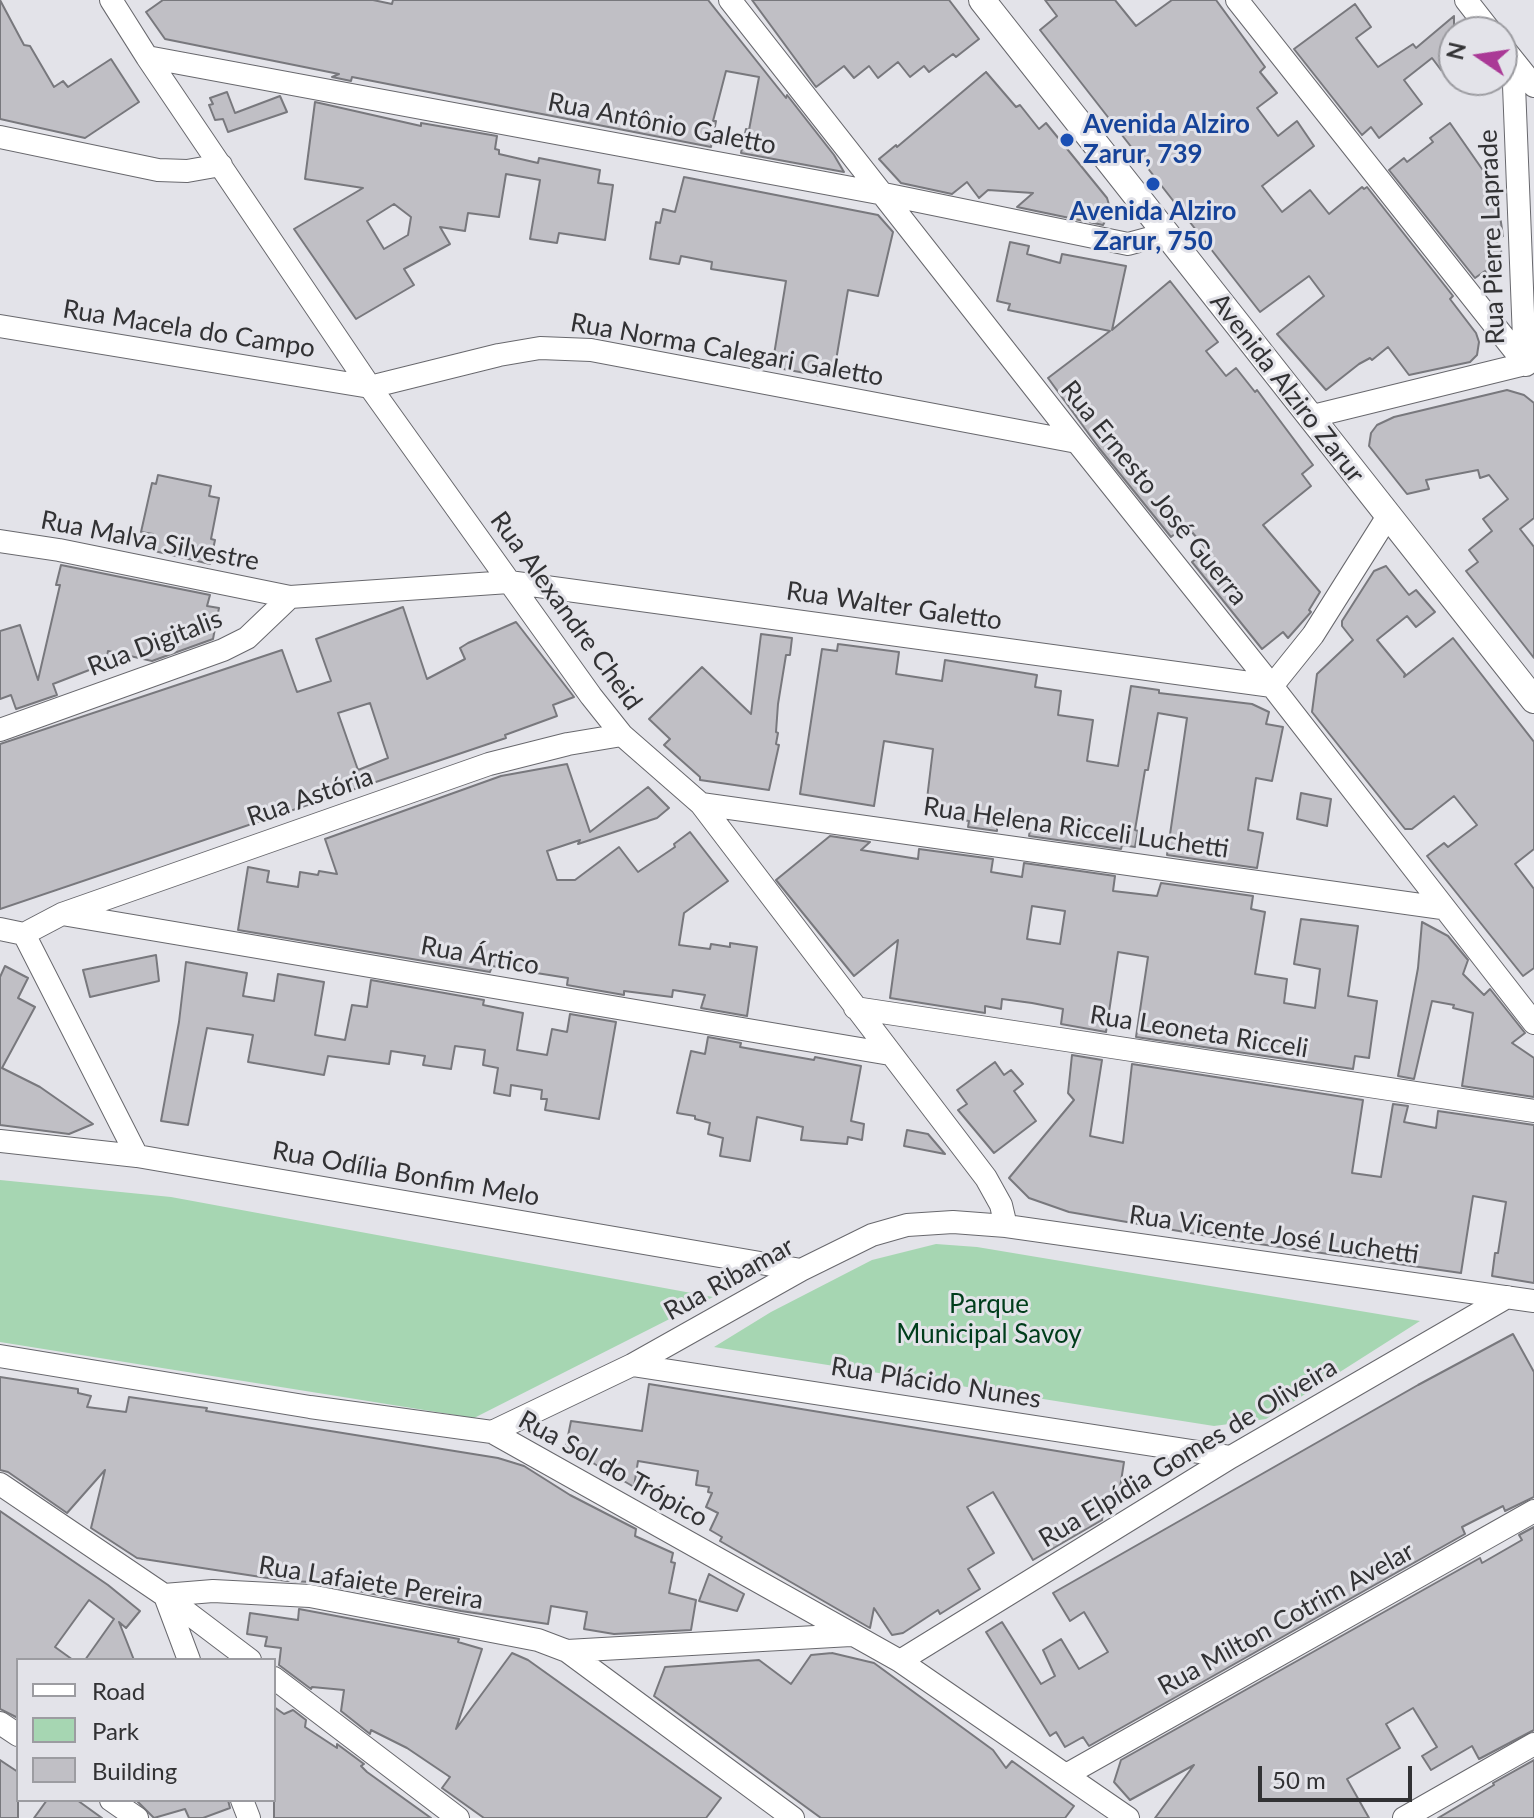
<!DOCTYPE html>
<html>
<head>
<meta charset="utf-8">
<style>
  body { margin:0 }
  #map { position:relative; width:1534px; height:1818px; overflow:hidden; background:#e3e3e9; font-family:Lato,sans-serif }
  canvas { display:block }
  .legend { position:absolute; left:16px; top:1658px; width:260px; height:144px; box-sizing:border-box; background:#e3e3e9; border:2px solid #9c9ca1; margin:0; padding:10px 14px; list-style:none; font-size:24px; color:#323234 }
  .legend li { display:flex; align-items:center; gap:16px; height:40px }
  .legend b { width:40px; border:2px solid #9c9ca1 }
  .north { position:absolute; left:1438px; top:16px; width:80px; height:80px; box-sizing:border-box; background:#e3e3e9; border:2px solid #9c9ca1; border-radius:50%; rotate:283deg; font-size:22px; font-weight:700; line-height:32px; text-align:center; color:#323234 }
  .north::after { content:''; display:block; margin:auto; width:28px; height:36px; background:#aa3996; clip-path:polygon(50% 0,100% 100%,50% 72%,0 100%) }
  .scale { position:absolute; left:1258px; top:1766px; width:154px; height:36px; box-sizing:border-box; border:4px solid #323234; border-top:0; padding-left:10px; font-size:24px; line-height:28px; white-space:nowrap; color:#323234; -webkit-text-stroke:6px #e3e3e9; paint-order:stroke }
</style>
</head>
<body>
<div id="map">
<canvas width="1534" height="1818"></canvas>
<ul class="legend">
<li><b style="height:10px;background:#fff"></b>Road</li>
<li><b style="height:22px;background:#a6d6b2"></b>Park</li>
<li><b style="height:22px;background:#c0bfc5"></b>Building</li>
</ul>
<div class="north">N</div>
<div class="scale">50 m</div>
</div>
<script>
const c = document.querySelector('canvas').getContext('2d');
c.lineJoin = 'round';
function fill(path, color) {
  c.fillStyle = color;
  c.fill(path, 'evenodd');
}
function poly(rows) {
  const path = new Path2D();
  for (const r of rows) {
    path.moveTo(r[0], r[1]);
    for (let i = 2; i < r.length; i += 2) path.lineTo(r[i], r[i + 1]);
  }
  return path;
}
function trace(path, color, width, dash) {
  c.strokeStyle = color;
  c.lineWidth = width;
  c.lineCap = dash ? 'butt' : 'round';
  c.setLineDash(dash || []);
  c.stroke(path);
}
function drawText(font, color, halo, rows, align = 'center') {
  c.font = font + ' Lato,sans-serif';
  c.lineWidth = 6;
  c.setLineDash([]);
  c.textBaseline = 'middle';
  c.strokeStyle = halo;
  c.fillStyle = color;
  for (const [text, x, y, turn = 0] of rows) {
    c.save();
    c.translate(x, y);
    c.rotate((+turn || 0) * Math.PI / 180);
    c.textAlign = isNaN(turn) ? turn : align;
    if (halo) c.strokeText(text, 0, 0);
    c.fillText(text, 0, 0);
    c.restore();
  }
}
fill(poly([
  [0,1180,171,1197,713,1297,474,1418,0,1342],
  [936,1244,977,1247,1420,1321,1266,1419,1214,1426,714,1347,771,1312,872,1260]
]), '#a6d6b2');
const building = poly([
  [0,0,24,45,30,46,54,87,63,81,68,87,111,59,139,102,85,138,0,119,0,0],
  [163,0,373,0,392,4,393,0,708,0,786,98,787,95,834,155,844,172,741,153,746,129,749,130,759,77,726,71,713,121,716,121,711,147,352,77,351,81,332,77,339,74,165,39,146,12,163,0],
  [752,0,949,0,979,39,956,57,953,54,929,72,924,66,910,77,898,62,878,78,869,66,854,78,844,66,816,87,752,0],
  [1045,0,1115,0,1136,26,1172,0,1216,0,1265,67,1260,72,1277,93,1257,108,1278,136,1297,121,1314,146,1262,186,1282,212,1310,190,1329,214,1362,187,1364,189,1367,187,1453,296,1450,299,1476,333,1479,342,1477,355,1470,362,1409,375,1388,347,1372,360,1370,358,1359,364,1326,390,1277,334,1324,296,1309,276,1260,312,1040,30,1057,16,1045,0],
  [1355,4,1371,27,1356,38,1378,67,1413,44,1416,48,1454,16,1454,60,1441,70,1432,58,1404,80,1422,104,1379,138,1371,127,1362,135,1294,49,1355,4],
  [986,72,1016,107,1020,105,1039,129,1046,123,1107,198,1111,211,1103,225,1017,207,1033,193,988,190,979,198,967,182,952,194,901,183,879,159,896,145,897,147,986,72],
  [227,92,235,113,280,96,287,112,228,132,223,119,215,120,209,105,213,104,210,98,227,92],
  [315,102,421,126,421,123,497,136,495,149,499,150,499,154,538,163,539,158,600,170,598,183,613,185,605,240,559,233,557,243,530,239,540,180,506,174,499,217,468,213,465,231,440,227,450,244,404,269,414,285,356,319,294,229,363,188,305,179,315,102],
  [394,204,411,217,408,235,384,249,367,221,394,204],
  [1450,123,1496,189,1503,236,1496,241,1501,248,1502,268,1489,278,1485,271,1475,278,1389,170,1404,158,1407,162,1433,142,1430,138,1450,123],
  [684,177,878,215,893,232,878,296,848,290,833,378,772,367,786,281,711,269,712,262,681,256,679,264,650,259,656,222,660,223,663,209,675,212,684,177],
  [1010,242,1029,246,1027,254,1060,263,1062,254,1126,266,1112,330,1170,281,1218,342,1206,351,1226,376,1236,368,1255,392,1257,390,1313,465,1302,474,1311,486,1263,525,1320,592,1309,610,1311,612,1288,638,1283,632,1262,649,1192,562,1207,550,1186,525,1171,537,1099,448,1048,378,1110,331,1008,310,1010,304,997,301,1010,242],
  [1507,390,1524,395,1534,403,1534,518,1520,529,1534,547,1534,658,1466,571,1478,562,1469,550,1492,531,1483,519,1508,499,1489,475,1480,478,1478,470,1426,480,1429,489,1407,494,1369,446,1371,433,1377,425,1394,417,1507,390],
  [158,475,211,486,209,496,219,498,211,539,215,540,210,564,150,550,153,534,141,532,152,483,156,484,158,475],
  [61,565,210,595,207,606,219,608,213,639,152,661,108,651,106,662,96,663,97,667,53,684,57,695,16,709,11,695,0,699,0,631,20,625,38,680,60,585,56,585,61,565],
  [1386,566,1409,595,1416,590,1435,612,1416,627,1407,616,1377,640,1405,674,1404,677,1453,638,1534,742,1534,849,1515,864,1534,889,1534,968,1523,976,1427,856,1444,843,1448,847,1477,825,1454,796,1412,829,1405,829,1312,712,1317,674,1353,640,1342,626,1342,621,1374,571,1386,566],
  [403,607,427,679,465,659,460,648,468,643,516,622,574,697,553,705,557,716,505,735,506,738,0,909,0,744,282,650,297,692,331,681,316,639,403,607],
  [370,703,388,758,358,770,338,713,370,703],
  [761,634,792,638,790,655,786,655,778,704,776,732,778,733,776,744,779,745,769,790,700,780,700,777,664,745,670,739,649,719,702,667,751,714,761,634],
  [838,644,899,652,896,674,942,681,945,660,1037,675,1035,687,1061,691,1058,715,1093,720,1087,761,1118,766,1131,686,1159,690,1159,693,1252,704,1269,712,1266,724,1283,727,1272,781,1256,778,1248,830,1263,833,1257,868,1167,855,1187,718,1158,713,1148,770,1145,770,1135,830,1138,831,1135,847,1122,845,1121,849,1029,836,1030,830,997,826,997,831,968,827,969,821,937,816,939,801,927,799,933,749,884,741,874,806,800,794,822,649,837,651,838,644],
  [567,764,590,832,648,787,669,808,657,818,578,844,580,840,547,851,557,880,575,880,619,847,638,872,675,847,674,844,690,832,728,881,684,913,679,945,710,949,711,944,730,947,730,943,757,947,747,1016,701,1008,705,995,673,990,672,997,624,991,624,995,567,985,568,978,492,966,490,972,238,930,248,867,269,871,267,882,298,887,300,872,318,875,319,871,337,874,325,839,501,776,567,764],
  [1301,793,1331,799,1327,826,1297,819,1301,793],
  [830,836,870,842,861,850,918,859,919,849,993,859,991,872,1022,877,1024,863,1115,876,1113,891,1157,896,1161,883,1253,896,1251,909,1265,912,1255,974,1287,979,1284,1003,1315,1008,1320,969,1294,964,1301,919,1358,926,1348,996,1377,1001,1369,1058,1355,1056,1353,1069,1136,1037,1148,957,1118,952,1106,1032,1061,1024,1063,1009,1032,1003,1002,999,1001,1009,985,1006,985,1013,890,998,898,940,854,976,776,880,830,836],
  [1032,906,1065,911,1060,944,1027,939,1032,906],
  [1422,922,1448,936,1468,960,1463,974,1484,995,1490,989,1525,1033,1512,1043,1534,1058,1534,1097,1462,1086,1473,1013,1453,1008,1454,1005,1432,1001,1414,1079,1398,1076,1418,968,1422,922],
  [156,955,159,981,90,997,83,970,156,955],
  [186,962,247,973,243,996,274,1001,278,974,324,982,315,1035,345,1040,352,1005,367,1007,371,980,484,1000,483,1005,523,1013,517,1050,547,1055,552,1029,567,1032,570,1014,616,1022,599,1119,545,1110,547,1099,541,1099,542,1090,511,1085,510,1096,494,1093,498,1068,483,1065,485,1050,455,1046,451,1069,423,1065,425,1056,391,1051,389,1064,328,1056,324,1075,248,1062,253,1035,207,1028,188,1125,161,1121,179,1022,186,962],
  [5,966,28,978,18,998,35,1007,2,1068,40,1087,93,1124,69,1134,0,1125,0,977,5,966],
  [708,1037,741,1043,740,1047,768,1052,814,1060,815,1057,861,1066,851,1121,864,1124,862,1140,848,1137,847,1144,801,1140,803,1127,757,1117,750,1161,720,1156,723,1138,708,1134,710,1123,695,1119,695,1116,677,1113,691,1051,705,1054,708,1037],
  [1072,1055,1102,1060,1090,1136,1123,1143,1132,1064,1363,1100,1352,1173,1381,1177,1393,1104,1408,1106,1404,1122,1436,1128,1438,1111,1534,1125,1534,1283,1492,1276,1495,1253,1498,1253,1506,1202,1473,1196,1461,1273,1231,1240,1069,1212,1029,1198,1009,1178,1074,1100,1068,1093,1072,1055],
  [995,1062,1004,1075,1011,1070,1023,1084,1014,1091,1036,1121,994,1153,958,1110,967,1104,957,1090,995,1062],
  [907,1130,928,1134,945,1154,904,1146,907,1130],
  [1513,1334,1534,1372,1534,1497,1505,1511,1503,1506,1462,1527,1465,1534,1089,1746,1083,1737,1065,1747,1056,1732,1050,1736,986,1632,1002,1622,1041,1684,1055,1676,1043,1650,1061,1639,1079,1669,1108,1652,1084,1612,1070,1621,1053,1593,1418,1385,1513,1334],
  [0,1377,78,1389,78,1393,91,1396,87,1407,126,1412,129,1397,191,1406,207,1408,206,1411,498,1458,524,1466,570,1495,636,1529,635,1536,673,1553,671,1562,675,1563,669,1593,696,1600,691,1630,614,1634,584,1629,587,1612,551,1606,548,1624,461,1611,312,1582,287,1581,137,1558,91,1528,105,1470,67,1513,8,1472,0,1470,0,1377],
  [649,1384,1124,1462,1117,1507,1104,1505,1102,1520,1033,1560,993,1492,967,1507,994,1553,968,1569,980,1589,940,1614,938,1610,903,1633,892,1635,874,1608,870,1628,720,1541,722,1537,710,1530,718,1513,706,1507,712,1493,708,1492,709,1487,696,1485,698,1471,638,1461,634,1487,593,1463,595,1454,574,1451,566,1446,571,1421,642,1431,649,1384],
  [0,1511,108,1585,140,1611,126,1628,119,1622,134,1660,85,1660,114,1619,89,1600,55,1647,73,1660,18,1660,18,1718,0,1709,0,1511],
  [1534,1527,1534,1730,1479,1759,1472,1746,1431,1770,1422,1756,1437,1747,1413,1708,1386,1724,1400,1748,1347,1779,1369,1818,1155,1818,1194,1765,1130,1800,1114,1782,1121,1760,1480,1558,1482,1563,1522,1540,1519,1535,1534,1527],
  [709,1574,744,1594,737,1611,699,1601,709,1574],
  [299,1609,459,1639,458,1642,482,1649,456,1729,512,1653,528,1660,721,1798,706,1818,484,1818,442,1788,450,1777,407,1748,371,1730,370,1734,341,1711,344,1690,312,1687,311,1689,279,1665,281,1648,265,1646,267,1637,247,1634,250,1613,298,1620,299,1609],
  [832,1653,874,1663,993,1750,1006,1768,1012,1761,1074,1806,1065,1818,821,1818,654,1696,665,1667,759,1660,791,1684,811,1655,832,1653],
  [274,1707,284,1714,293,1710,306,1720,305,1727,337,1748,337,1744,364,1764,361,1766,367,1772,431,1818,274,1818,274,1707],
  [0,1760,18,1772,18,1818,0,1818,0,1760],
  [1534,1760,1534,1818,1438,1818,1494,1785,1493,1783,1534,1760],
  [47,1800,77,1800,102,1818,34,1818,47,1800],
  [136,1800,228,1800,230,1808,203,1818,189,1818,185,1809,154,1818,136,1800]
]);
fill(building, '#c0bfc5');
trace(building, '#78787d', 2);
const minor = poly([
  [111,0,147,57,370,387,591,696,622,735,701,804,986,1178,1001,1205,1006,1226],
  [730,0,1077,442,1272,686,1534,1023],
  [1237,0,1526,365],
  [1466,0,1491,32],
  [1502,46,1534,86],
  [147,57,884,194,1128,244,1165,234],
  [0,137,158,170,187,171,221,165],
  [0,326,370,387,499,355,540,348,591,350,1077,442],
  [1309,417,1525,364,1513,60],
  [0,541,59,550,290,597,509,582,1272,686,1313,635,1388,516],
  [0,730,223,650,247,638,290,597],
  [701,804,1442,908],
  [62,914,890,1054],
  [0,929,24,934,137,1156],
  [24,934,62,914,489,764,568,744,622,735],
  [855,1008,1534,1111],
  [0,1141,137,1156,801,1270],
  [0,1356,310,1407,492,1432,900,1661,1128,1818],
  [632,1365,1231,1457],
  [492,1432,632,1365,801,1270,872,1235,907,1225,953,1222,1006,1226,1534,1301],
  [0,1484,164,1595,250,1660],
  [164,1595,213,1591,310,1596,538,1640,567,1651,793,1818],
  [165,1596,189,1660],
  [567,1651,851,1635],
  [900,1661,1231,1457,1507,1297],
  [274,1678,458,1818],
  [0,1723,18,1735],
  [1066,1775,1534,1511],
  [111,1800,137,1818],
  [242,1800,249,1818],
  [1404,1818,1534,1744]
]);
const tertiary = poly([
  [982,0,1534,700]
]);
trace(minor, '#68686d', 24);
trace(tertiary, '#68686d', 28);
trace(minor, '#fff', 22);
trace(tertiary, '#fff', 26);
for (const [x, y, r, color] of [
  [1067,140,8,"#1a4fb4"],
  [1153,184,8,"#1a4fb4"]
]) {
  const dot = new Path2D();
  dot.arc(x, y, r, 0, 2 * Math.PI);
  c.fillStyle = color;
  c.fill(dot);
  trace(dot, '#e3e3e9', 3);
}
drawText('26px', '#323234', '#e3e3e9', [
  ["Rua Antônio Galetto",662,124,11],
  ["Rua Pierre Laprade",1492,237,-92],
  ["Rua Macela do Campo",189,329,9],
  ["Rua Norma Calegari Galetto",727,350,10],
  ["Avenida Alziro Zarur",1287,388,52],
  ["Rua Ernesto José Guerra",1154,493,51],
  ["Rua Malva Silvestre",150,541,11],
  ["Rua Walter Galetto",894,606,8],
  ["Rua Alexandre Cheid",566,611,54],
  ["Rua Digitalis",155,643,-21],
  ["Rua Astória",310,797,-19],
  ["Rua Helena Ricceli Luchetti",1076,828,8],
  ["Rua Ártico",480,956,10],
  ["Rua Leoneta Ricceli",1199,1032,9],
  ["Rua Odília Bonfim Melo",406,1174,10],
  ["Rua Vicente José Luchetti",1274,1235,8],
  ["Rua Ribamar",729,1279,-29],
  ["Rua Plácido Nunes",936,1383,9],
  ["Rua Elpídia Gomes de Oliveira",1188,1453,-31],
  ["Rua Sol do Trópico",613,1469,29],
  ["Rua Lafaiete Pereira",371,1583,9],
  ["Rua Milton Cotrim Avelar",1286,1619,-29]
]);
drawText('bold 26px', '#164399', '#e3e3e9', [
  ["Avenida Alziro",1083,125],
  ["Zarur, 739",1083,155],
  ["Avenida Alziro",1153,212,"center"],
  ["Zarur, 750",1153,242,"center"]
], 'left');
drawText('26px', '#003d1b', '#e3e3e9', [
  ["Parque",989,1305],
  ["Municipal Savoy",989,1335]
]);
</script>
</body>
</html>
